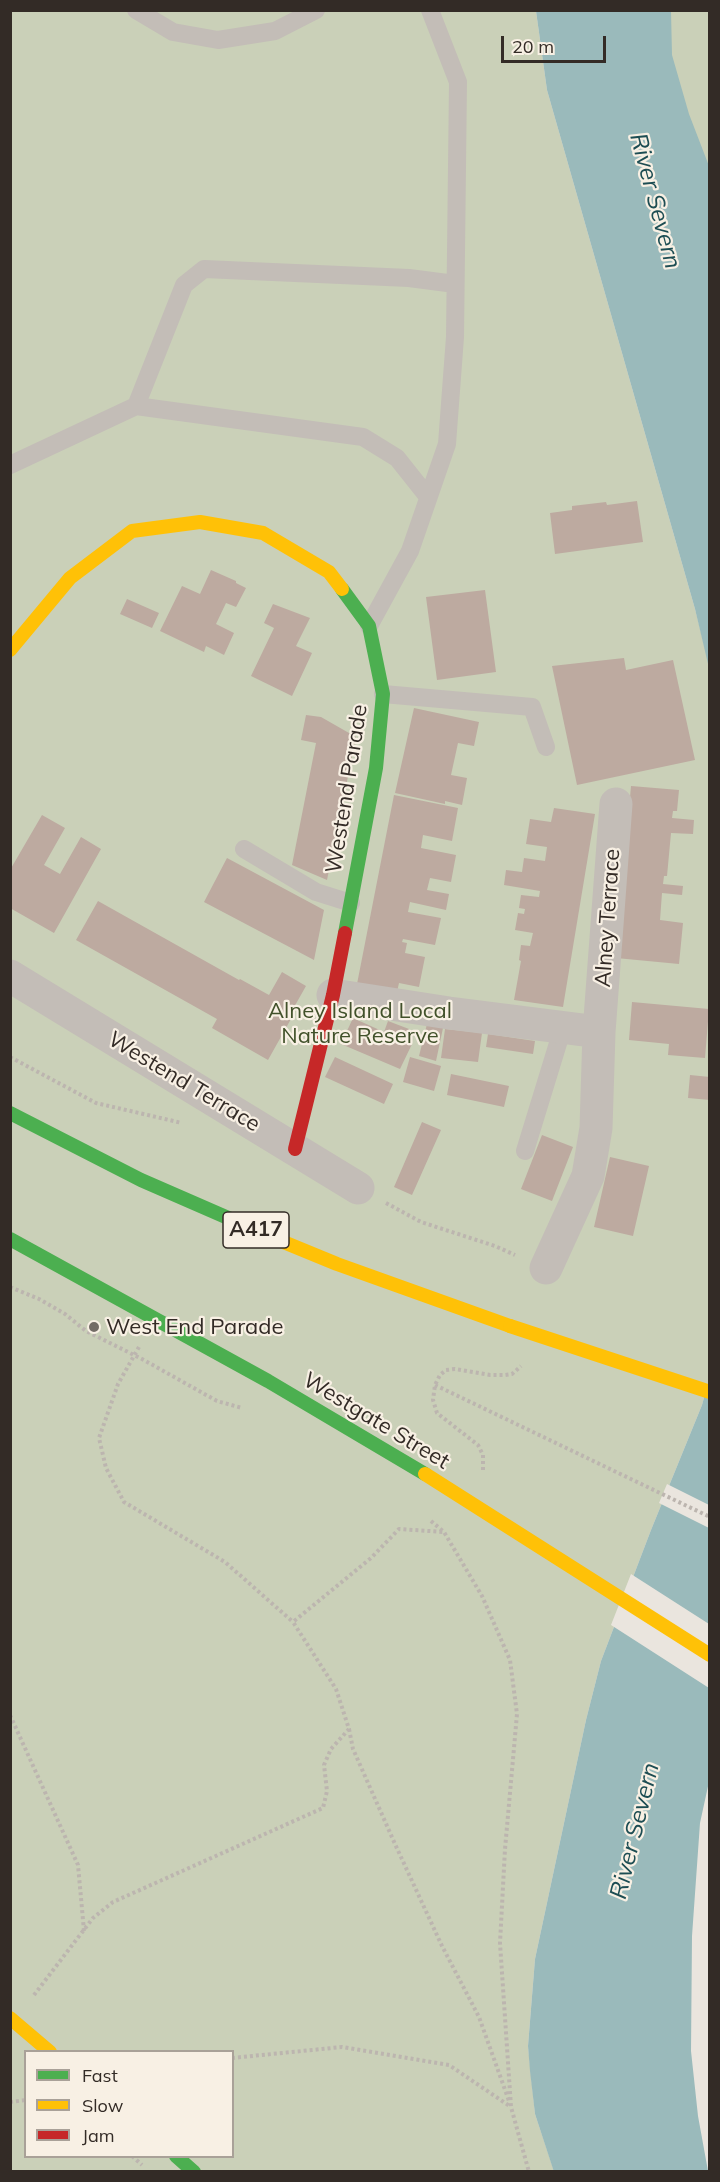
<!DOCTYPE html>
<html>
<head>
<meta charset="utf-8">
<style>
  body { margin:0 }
  #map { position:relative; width:720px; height:2182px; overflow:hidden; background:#eae5de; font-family:Mulish,sans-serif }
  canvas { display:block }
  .frame { position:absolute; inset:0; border:12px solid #332b26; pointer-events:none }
  .legend { position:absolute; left:24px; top:2050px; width:210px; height:108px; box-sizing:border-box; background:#f8f0e4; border:2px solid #a9a198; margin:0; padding:8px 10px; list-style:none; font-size:18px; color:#332b26 }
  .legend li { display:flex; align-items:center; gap:12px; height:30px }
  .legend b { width:30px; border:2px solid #a9a198 }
  .scale { position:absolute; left:501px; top:36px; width:105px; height:27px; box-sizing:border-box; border:3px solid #332b26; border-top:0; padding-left:8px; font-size:18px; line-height:21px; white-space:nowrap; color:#332b26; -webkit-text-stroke:4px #f8f0e4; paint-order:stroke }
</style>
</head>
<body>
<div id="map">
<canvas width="720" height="2182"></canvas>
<div class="frame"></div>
<ul class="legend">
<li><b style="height:8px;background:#4caf50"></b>Fast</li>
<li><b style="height:8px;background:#ffc107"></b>Slow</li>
<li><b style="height:8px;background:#c62828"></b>Jam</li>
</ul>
<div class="scale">20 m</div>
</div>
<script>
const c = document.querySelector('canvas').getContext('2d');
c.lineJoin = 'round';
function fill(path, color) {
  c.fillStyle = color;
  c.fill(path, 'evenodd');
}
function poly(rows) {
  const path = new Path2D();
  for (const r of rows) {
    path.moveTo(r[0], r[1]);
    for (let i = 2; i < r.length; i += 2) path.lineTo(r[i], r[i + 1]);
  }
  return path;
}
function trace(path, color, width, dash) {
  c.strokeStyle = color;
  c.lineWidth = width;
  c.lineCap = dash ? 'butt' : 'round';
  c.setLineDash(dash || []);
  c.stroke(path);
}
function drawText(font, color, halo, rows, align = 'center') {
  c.font = font + ' Mulish,sans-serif';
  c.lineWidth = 4.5;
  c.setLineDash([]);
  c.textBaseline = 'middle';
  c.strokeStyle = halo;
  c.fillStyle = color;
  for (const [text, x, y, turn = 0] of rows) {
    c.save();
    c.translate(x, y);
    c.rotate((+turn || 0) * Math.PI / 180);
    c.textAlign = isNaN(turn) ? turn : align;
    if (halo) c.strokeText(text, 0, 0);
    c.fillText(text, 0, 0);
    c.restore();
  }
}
fill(poly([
  [607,10,709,11,709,363],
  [11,11,536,11,547,90,695,609,710,668,709,1379,702,1405,651,1530,601,1661,586,1720,535,1959,528,2046,535,2114,554,2171,11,2172],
  [26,2052,232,2052,232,2156,26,2156]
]), '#cad0b8');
fill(poly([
  [536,11,671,11,672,55,689,114,709,166,709,668,695,609,547,90],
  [709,1379,710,1777,700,1823,692,1936,691,2051,698,2116,708,2171,554,2172,535,2114,530,2071,528,2046,535,1959,586,1720,601,1661,651,1530,702,1405]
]), '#9ababb');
fill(poly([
  [667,1484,709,1505,709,1528,659,1503],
  [631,1574,709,1624,709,1688,611,1625]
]), '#eae5de');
fill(poly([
  [637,501,643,542,555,554,550,513,572,510,572,506,606,502,607,505],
  [211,570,236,581,236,583,246,588,236,607,226,603,216,624,234,633,224,655,206,646,204,652,160,631,182,586,200,594],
  [485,590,496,672,437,680,426,597],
  [127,599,159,613,152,628,120,614],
  [273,604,310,618,296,646,312,653,292,696,251,676,274,628,264,623],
  [624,658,626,670,673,660,695,760,577,785,552,666],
  [414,708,479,722,474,746,458,743,451,775,467,778,462,805,445,801,445,804,395,793],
  [306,715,321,717,356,737,327,880,292,865,316,743,301,740],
  [631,786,679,790,677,811,673,811,672,818,694,820,693,834,671,833,667,876,664,876,663,884,683,886,682,895,662,893,660,920,683,923,679,964,616,958],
  [394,795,458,808,452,841,423,835,421,848,456,855,451,882,430,878,427,890,449,894,446,910,410,902,408,912,441,918,435,945,403,939,402,942,407,943,405,953,425,957,419,987,399,983,397,992,357,984],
  [554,808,595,814,563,1007,514,1000,521,961,519,960,521,945,530,946,533,933,515,930,518,913,524,914,525,909,519,908,521,895,539,897,540,891,504,885,506,870,522,872,524,858,545,861,547,847,526,844,530,819,551,822],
  [42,815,65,828,44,865,60,874,81,837,101,849,54,933,10,908,10,870],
  [227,858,324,910,314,960,204,902],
  [98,901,239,980,240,979,269,995,282,972,306,986,293,1009,296,1010,268,1060,212,1028,217,1019,76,940],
  [632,1002,709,1009,705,1058,668,1055,669,1044,629,1040],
  [353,1018,384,1032,388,1021,409,1029,405,1040,412,1044,400,1069,341,1044],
  [427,1024,443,1028,436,1061,419,1056],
  [445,1029,482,1033,478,1062,441,1058],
  [488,1034,535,1041,533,1054,486,1047],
  [335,1057,393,1084,384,1104,325,1077],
  [410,1057,441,1066,434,1091,403,1082],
  [451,1074,509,1086,504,1107,447,1095],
  [690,1075,710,1077,710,1100,688,1098],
  [422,1122,441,1130,412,1195,394,1187],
  [542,1135,573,1147,552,1201,521,1189],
  [610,1157,649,1166,633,1236,594,1227]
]), '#bdaaa0');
trace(poly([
  [10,1057,96,1103,182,1123],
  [386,1203,421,1222,495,1246,515,1255],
  [10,1287,39,1299,65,1314,86,1331,142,1359,217,1401,242,1408],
  [139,1347,118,1384,99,1438,106,1468,124,1502,225,1562,293,1622],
  [435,1385,710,1517],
  [483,1470,483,1455,478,1445,437,1413,433,1400,435,1385,440,1375,446,1370,455,1369,490,1375,505,1375,512,1374,521,1366],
  [431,1521,444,1532,482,1596,510,1660,517,1714,505,1849,500,1943,511,2107,529,2172],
  [10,1715,78,1865,84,1931],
  [349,1729,353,1749,395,1844,442,1946,479,2017,509,2101],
  [34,1995,93,1918,113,1902,323,1808,327,1791,324,1765,331,1749,349,1729,336,1689,293,1622,371,1558,399,1529,444,1532],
  [232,2058,342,2047,449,2065,511,2107],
  [10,2102,26,2100],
  [132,2156,142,2165]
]), '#bcb5af', 4, [3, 3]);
trace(poly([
  [136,10,173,32,218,40,275,31,316,10],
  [136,406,184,285,204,269,409,278,455,284],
  [10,465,136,406,363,437,397,458,428,497],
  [369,626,410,551,447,444,455,337,458,82,430,10],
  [383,694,532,707,546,747],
  [244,849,316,892,351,903],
  [525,1151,563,1027]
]), '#c3bdb7', 18);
trace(poly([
  [10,976,358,1188],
  [333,995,449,1013,599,1032],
  [546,1268,588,1176,596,1128,599,1032,616,804]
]), '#c3bdb7', 33);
trace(poly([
  [342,589,369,626,383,694,376,768,345,933],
  [10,1113,141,1180,281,1241],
  [10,1239,268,1381,425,1474],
  [176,2156,194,2172]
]), '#4caf50', 14);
trace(poly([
  [10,650,70,578,132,531,200,522,263,533,329,572,342,589],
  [281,1241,337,1264,510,1326]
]), '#ffc107', 14);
trace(poly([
  [295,1149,333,995,345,933]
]), '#c62828', 14);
trace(poly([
  [510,1326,710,1392],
  [425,1474,710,1655],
  [10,2018,50,2052]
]), '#ffc107', 14);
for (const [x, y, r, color] of [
  [94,1327,6,"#736c66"]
]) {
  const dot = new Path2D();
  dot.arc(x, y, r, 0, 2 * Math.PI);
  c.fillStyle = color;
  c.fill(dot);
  trace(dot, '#f8f0e4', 2);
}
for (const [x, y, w] of [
  [256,1230,66]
]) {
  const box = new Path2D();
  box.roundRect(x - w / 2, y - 18, w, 36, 4.5);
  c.fillStyle = '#f8f0e4';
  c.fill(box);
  trace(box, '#332b26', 1.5);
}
drawText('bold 21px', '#332b26', null, [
  ["A417",256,1230]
]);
drawText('22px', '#332b26', '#f8f0e4', [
  ["Westend Parade",347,789,-81],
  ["Alney Terrace",608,918,-86],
  ["Westend Terrace",184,1082,31],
  ["Westgate Street",376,1421,31]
]);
drawText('22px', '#41512a', '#f8f0e4', [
  ["Alney Island Local",360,1011],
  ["Nature Reserve",360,1036]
]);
drawText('22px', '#332b26', '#f8f0e4', [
  ["West End Parade",106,1327]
], 'left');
drawText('italic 24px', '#1d4d53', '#f8f0e4', [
  ["River Severn",655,201,75],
  ["River Severn",635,1831,-76]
]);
</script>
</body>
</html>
